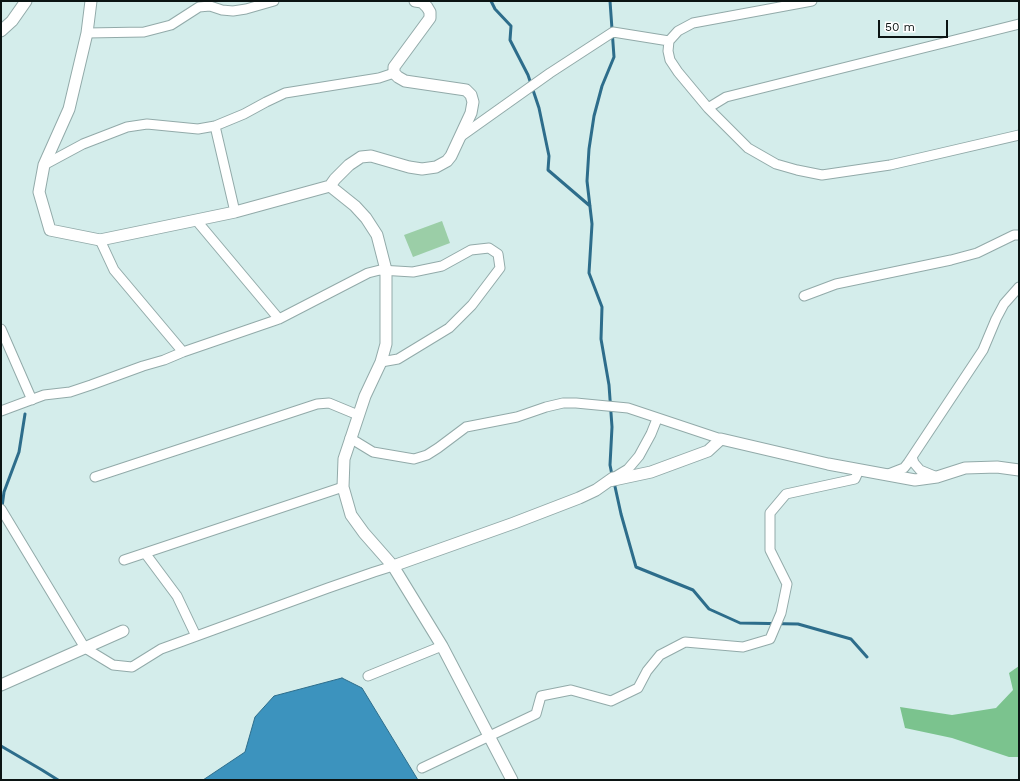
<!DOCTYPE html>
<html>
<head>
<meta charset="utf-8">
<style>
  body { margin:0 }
  #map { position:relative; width:1020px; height:781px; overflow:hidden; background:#d4edeb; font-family:"Work Sans",sans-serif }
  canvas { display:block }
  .frame { position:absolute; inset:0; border:2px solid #0b1413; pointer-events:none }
  .scale { position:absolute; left:878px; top:20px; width:70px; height:18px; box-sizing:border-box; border:2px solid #0b1413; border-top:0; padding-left:5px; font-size:12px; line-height:14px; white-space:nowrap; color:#0b1413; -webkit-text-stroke:3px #fff; paint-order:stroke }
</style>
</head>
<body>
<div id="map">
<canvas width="1020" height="781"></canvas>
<div class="frame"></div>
<div class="scale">50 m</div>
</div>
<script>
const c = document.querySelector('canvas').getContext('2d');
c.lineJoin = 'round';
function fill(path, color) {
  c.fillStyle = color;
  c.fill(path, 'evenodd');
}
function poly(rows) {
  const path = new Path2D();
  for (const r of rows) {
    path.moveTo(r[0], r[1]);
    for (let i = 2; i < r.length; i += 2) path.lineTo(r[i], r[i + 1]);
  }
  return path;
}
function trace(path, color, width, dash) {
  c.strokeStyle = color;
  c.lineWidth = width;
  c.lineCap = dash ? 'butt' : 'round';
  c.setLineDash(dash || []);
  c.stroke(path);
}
fill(poly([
  [442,221,450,243,413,257,404,235]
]), '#9bcea7');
fill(poly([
  [1019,666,1019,757,1009,757,952,738,905,728,900,707,952,715,996,708,1013,690,1009,673]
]), '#7bc38e');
const water = poly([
  [342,678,362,688,418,780,203,780,245,752,255,717,274,696,342,678]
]);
fill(water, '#3c93be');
trace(water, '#2d6d8b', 1);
trace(poly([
  [491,1,495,9,511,26,510,40,528,75,539,108,549,156,548,170,590,206],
  [610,1,614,57,602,86,594,116,589,149,587,181,592,224,589,273,602,307,601,339,609,385,612,427,610,465,612,475],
  [614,482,621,514,636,567,693,590,709,609,740,623,798,624,851,639,867,657],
  [2,507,4,492,19,452,25,414],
  [1,746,42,770,58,780]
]), '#2d6d8b', 3);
const minor = poly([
  [812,1,693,23,678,31,669,41,668,51,670,60,678,72,708,108,748,148,776,164,797,170,822,175,890,165,1019,135],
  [87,33,144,32,171,25,199,7,210,6,222,10,233,11,246,9,274,1],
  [708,108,726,97,1019,24],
  [215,126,235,212],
  [460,137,550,73,613,32,669,41],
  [44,165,83,144,127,127,147,124,198,129,215,126,244,114,266,102,285,93,379,78,394,73],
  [196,220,279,319],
  [100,240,114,270,183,352],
  [804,296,836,284,951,260,977,253,1014,235,1019,235],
  [1,329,32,400],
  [1,411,44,395,70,392,91,385,143,366,164,360,183,352,279,319,368,273,380,270,413,272,442,266,471,250,489,248,498,254,500,268,472,305,449,328,398,359,381,362],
  [350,438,373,452,414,459,427,455,438,448,466,427,517,417,546,407,563,403,576,403,628,408,721,439],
  [912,457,914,463,920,470,937,477],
  [886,475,904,468,908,463,983,350,996,319,1004,304,1019,287],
  [95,477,317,404,329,403,358,415],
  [613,478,628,469,639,456,651,434,657,419],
  [1,509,85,648,113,665,132,667,161,649,328,588,374,572,393,566],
  [145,553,177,596,196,636],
  [124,560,343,487],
  [368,676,442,646],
  [422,768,536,714,541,696,571,690,611,701,638,688,647,671,660,655,685,642,743,647,770,639,781,613,787,584,770,550,770,513,786,494,855,479,859,470]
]);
const tertiary = poly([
  [91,1,87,33,69,109,44,165,39,192,50,230,100,240,235,212,330,186,335,179,349,165,361,157,371,156,409,167,422,169,436,167,447,161,451,156,471,113,473,102,471,95,466,90,405,81,398,77,394,73,394,67,430,18,430,12,427,7,422,2,415,1],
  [1,31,12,21,26,1],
  [330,186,355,206,366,218,377,235,386,270,386,344,381,362,365,396,344,459,343,487,351,515,364,533,393,566,442,646,512,780],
  [609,481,651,472,708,451,721,439,828,464,915,480,937,477,965,468,997,467,1019,470],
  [393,566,514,523,579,498,596,490,613,478],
  [1,685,123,631]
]);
trace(minor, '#92aaa9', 11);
trace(tertiary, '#92aaa9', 13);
trace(minor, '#fff', 9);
trace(tertiary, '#fff', 11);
</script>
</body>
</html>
